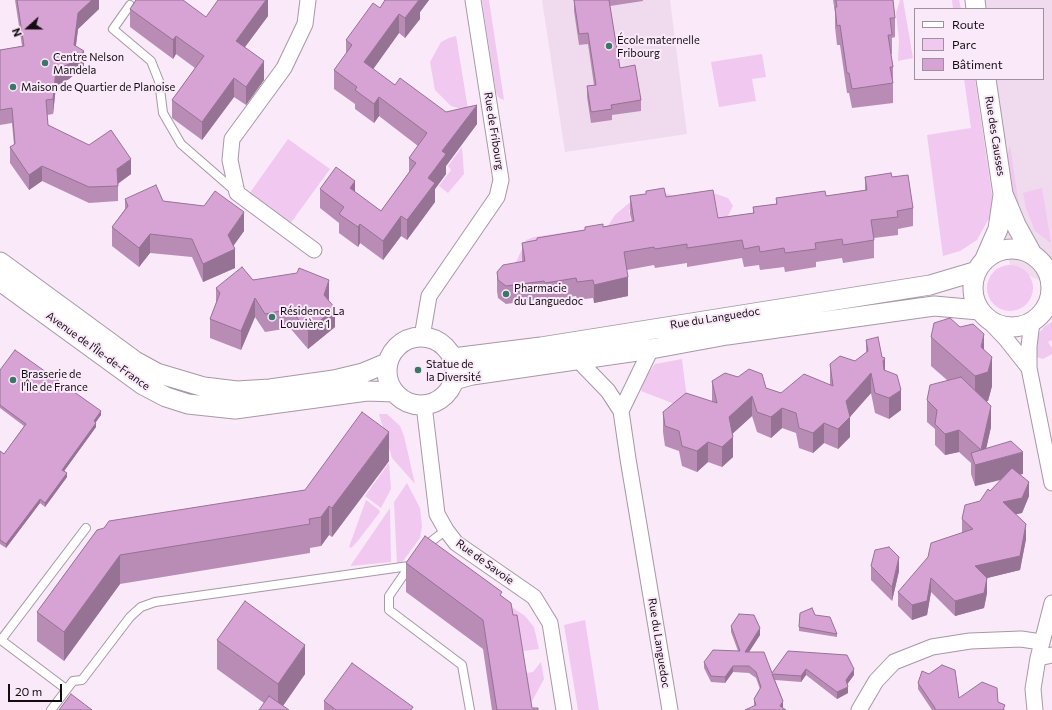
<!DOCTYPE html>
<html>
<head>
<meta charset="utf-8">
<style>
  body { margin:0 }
  #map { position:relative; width:1052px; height:710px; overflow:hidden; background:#fae9f9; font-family:Commissioner,sans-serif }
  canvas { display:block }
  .legend { position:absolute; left:914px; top:8px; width:130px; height:72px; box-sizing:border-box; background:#fae9f9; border:1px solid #9e919d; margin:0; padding:5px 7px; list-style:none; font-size:12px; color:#130d12 }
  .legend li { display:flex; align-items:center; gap:8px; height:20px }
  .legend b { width:20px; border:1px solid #9e919d }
  .north { position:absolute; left:8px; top:8px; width:40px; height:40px; -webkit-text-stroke:3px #fae9f9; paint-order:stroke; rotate:249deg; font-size:11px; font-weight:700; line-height:16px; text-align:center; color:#130d12 }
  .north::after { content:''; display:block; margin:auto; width:14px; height:18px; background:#130d12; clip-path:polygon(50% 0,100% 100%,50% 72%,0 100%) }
  .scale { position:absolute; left:8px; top:684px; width:54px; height:18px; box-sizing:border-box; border:2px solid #130d12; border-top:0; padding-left:5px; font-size:12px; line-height:14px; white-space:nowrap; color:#130d12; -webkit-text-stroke:3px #fae9f9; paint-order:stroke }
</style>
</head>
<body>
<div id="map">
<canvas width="1052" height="710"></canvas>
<ul class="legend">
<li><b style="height:5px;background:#fff"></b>Route</li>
<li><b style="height:11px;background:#f1c8ef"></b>Parc</li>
<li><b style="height:11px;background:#d7a3d4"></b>Bâtiment</li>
</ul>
<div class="north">N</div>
<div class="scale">20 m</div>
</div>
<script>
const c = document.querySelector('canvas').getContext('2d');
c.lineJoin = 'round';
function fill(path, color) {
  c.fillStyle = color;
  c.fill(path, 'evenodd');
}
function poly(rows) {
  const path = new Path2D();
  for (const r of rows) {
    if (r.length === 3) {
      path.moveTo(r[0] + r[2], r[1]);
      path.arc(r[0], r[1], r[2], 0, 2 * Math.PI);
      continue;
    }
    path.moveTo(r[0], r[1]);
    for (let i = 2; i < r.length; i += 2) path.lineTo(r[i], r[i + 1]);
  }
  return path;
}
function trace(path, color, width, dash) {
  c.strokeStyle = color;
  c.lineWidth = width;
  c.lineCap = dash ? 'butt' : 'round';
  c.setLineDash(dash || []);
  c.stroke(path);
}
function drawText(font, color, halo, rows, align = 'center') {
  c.font = font + ' Commissioner,sans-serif';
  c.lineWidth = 4;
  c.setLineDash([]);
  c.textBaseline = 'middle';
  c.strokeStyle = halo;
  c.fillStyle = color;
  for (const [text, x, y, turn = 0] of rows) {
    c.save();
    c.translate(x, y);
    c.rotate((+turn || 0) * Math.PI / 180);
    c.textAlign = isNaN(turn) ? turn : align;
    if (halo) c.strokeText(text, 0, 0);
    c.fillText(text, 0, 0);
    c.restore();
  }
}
fill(poly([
  [542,0,670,0,687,134,565,152],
  [977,0,1052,0,1052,285,1010,268,987,79,1043,79,1043,9,978,9]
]), '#f0daee');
fill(poly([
  [482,0,489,0,504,100,499,98,496,92],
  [900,0,903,0,913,58,898,61,899,40,896,13],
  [952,0,959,0,961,9,953,9],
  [456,36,468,109,461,109,451,106,435,90,430,62,441,42,449,38],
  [762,54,766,77,752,79,756,101,719,107,711,62],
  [964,79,975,79,993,202,991,220,988,220,977,240,960,251,943,256,927,135,971,128],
  [288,139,330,169,290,224,249,194],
  [1010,145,1020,213,1014,205,1007,156],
  [462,147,464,174,448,193,439,186,451,170,448,166],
  [1042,188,1051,243,1035,231,1026,208,1023,193],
  [713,193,728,198,733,206,721,230,715,200,709,202,646,206,629,210,633,235,523,259,521,260,523,275,510,271,517,260,526,240,534,237,608,226,615,215,629,203,638,198,655,195,667,194,676,196],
  [1010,288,23],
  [1052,322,1052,340,1048,342,1052,348,1052,354,1043,359,1037,357,1036,341,1038,334,1045,326],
  [682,359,687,399,680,406,641,391,645,378,655,364],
  [379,414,387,414,400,426,404,436,415,484,392,458],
  [389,463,391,489,381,508,365,496],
  [407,483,420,508,422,526,420,538,400,565,397,564,394,502],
  [366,500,379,510,380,512,357,542,351,548,349,547],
  [390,508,391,562,351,566,351,565],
  [503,601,525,616,534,627,539,649,523,651,520,635],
  [585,620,599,710,578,710,564,625],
  [541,662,544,679,530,705,526,673,533,672]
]), '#f1c8ef');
const service = poly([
  [130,5,113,29,151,61,159,81,163,113,181,144,235,191],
  [424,547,446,530],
  [411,564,389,596,389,610,462,665,470,710],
  [66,689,1,640,86,528],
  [51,710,73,681,82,680,130,617,141,607,155,602,409,566]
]);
const minor = poly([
  [308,0,305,24,284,68,232,139,230,160,237,193,314,250],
  [987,319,1006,339,1029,368],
  [1032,322,1029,346,1029,368,1052,483],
  [422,337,429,296,497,197,501,180,473,0],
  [578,360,608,391,621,411,651,349],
  [424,405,437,514,446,530,456,543,534,597,550,623,564,710],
  [621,411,628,459,670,710],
  [1038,658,1052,655],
  [859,710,876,681,894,662,932,647,970,641,1021,639,1041,642],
  [1035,710,1033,689,1038,658,1052,603]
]);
const tertiary = poly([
  [975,0,976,9],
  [986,79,1003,194,1016,225,1032,254],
  [1012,288,39],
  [984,261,998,229,1003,195],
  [0,262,135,361,157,373,204,387,237,391,270,389,334,380,363,373,387,363],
  [0,281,143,385,166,397,188,404,235,409,367,391,394,392],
  [421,371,34],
  [453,358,541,347,930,285,977,271],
  [454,380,472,375,651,349,727,335,934,306,979,310]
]);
trace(service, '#a798a6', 10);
trace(minor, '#a798a6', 17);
trace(tertiary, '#a798a6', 21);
trace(service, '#fff', 8);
trace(minor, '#fff', 15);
trace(tertiary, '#fff', 19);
fill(poly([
  [15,0,99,0,99,9,78,29,76,46,84,66,69,79,56,86,53,114,47,115,48,125,131,174,118,184,118,201,89,203,42,181,29,190,10,163,10,147,14,145,12,123,0,125,0,50,22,46],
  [268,0,268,16,245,47,264,80,246,105,234,97,202,140,172,118,172,100,195,68,176,54,173,59,130,27,130,9,206,17],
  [385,0,429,0,420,12,420,19,405,38,399,33,373,69,395,85,446,112,477,124,446,166,446,174,435,189,435,202,407,240,401,236,383,260,360,243,358,247,339,233,339,223,320,208,320,189,355,192,381,211,409,172,409,158,418,146,379,116,374,123,355,109,355,104,334,89,334,70,346,54,346,40,380,8],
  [574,0,643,0,643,1,610,6,620,68,641,100,641,111,612,115,612,120,591,123,587,97,587,86,594,85,588,44,579,45,574,11],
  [833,0,893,0,895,18,895,37,892,38,892,54,891,54,893,67,893,103,852,108,849,93,847,93,840,45,837,45,835,27,835,12],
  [865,177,892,177,913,208,913,226,898,229,898,235,874,238,874,258,843,263,842,258,816,262,816,267,785,272,784,267,760,270,759,265,744,267,742,258,687,267,687,263,655,268,654,265,627,270,628,296,594,303,593,298,577,300,576,296,545,301,544,299,506,304,498,298,497,291,497,272,522,261,522,243,537,240,537,238,585,230,585,227,603,227,632,222,630,214,630,196,666,197,718,218,753,213,753,207,776,204,776,198,826,196,865,190],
  [125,199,244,231,233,246,235,268,203,282,192,257,150,253,139,267,112,246,112,227,125,209],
  [253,280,329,298,329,301,335,327,308,349,290,328,265,332,255,317,241,350,210,338,210,319,216,303,216,288],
  [931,337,984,349,992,386,988,401,986,401,991,427,986,448,1023,474,1020,474,1029,496,1022,513,1015,514,1026,539,1020,570,987,578,987,593,984,608,955,616,931,592,927,615,912,620,898,606,898,592,962,533,962,519,1001,480,975,486,971,474,971,463,959,452,945,455,935,445,935,429,927,422,927,400,947,380,931,366],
  [866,340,882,357,885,370,901,410,889,419,875,413,871,393,850,417,850,437,838,449,824,443,813,453,799,448,796,433,782,428,771,438,757,432,752,416,732,434,733,457,722,467,708,462,697,472,682,466,679,451,665,446,663,432,663,412,712,402,712,381,766,388,781,393,830,384,830,364,855,361,866,353],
  [0,370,101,415,95,422,96,427,64,471,67,477,45,507,40,503,6,548,0,544,0,451,4,454,24,426,0,408],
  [389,461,332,537,329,535,321,546,310,548,310,553,120,584,64,661,37,641,37,612,97,530,305,490],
  [406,563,502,596,513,615,532,708,538,710,492,710,483,649,406,592],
  [871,566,899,571,892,601,871,580],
  [815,615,837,634,837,637,799,631,799,627],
  [731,626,760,635,749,652,772,673,788,651,854,675,847,684,848,693,837,699,806,675,801,682,775,680,783,701,754,706,754,699,760,689,756,678,749,673,733,672,725,683,711,682,704,668,704,662,738,651,731,632],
  [217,640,305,674,283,706,264,703,217,669],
  [918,683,959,698,998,702,1005,710,932,710,918,689],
  [324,701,413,710,324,710]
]), '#b98cb6');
fill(poly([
  [92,0,99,0,99,9,78,29,74,59,84,51,84,66,69,79,56,86,53,114,53,99,56,70,74,45,78,13],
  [266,0,268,0,268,16,236,59,236,41],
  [417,0,429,0,420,12,420,19,405,38,405,18],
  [399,14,399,33,364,82,364,62],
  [176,36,176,54,173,59,173,40],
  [264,61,264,80,246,105,246,87],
  [234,78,234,97,202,140,202,122],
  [379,97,379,116,374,123,374,104],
  [477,105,477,124,446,166,446,174,435,189,435,202,407,240,407,220,428,178,442,151],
  [131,159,131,174,117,184,117,169],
  [42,166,42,181,29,190,29,175],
  [355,181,355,201,350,188],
  [244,212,244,231,229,252,235,249,235,268,203,282,203,264,228,235],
  [401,216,401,236,383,260,383,241],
  [360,224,360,243,358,247,358,227],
  [150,234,150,253,139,267,139,248],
  [628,277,628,296,594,303,594,285],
  [329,280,329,298,324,314,324,295],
  [255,298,255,317,241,350,241,331],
  [335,308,335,327,308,349,308,331],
  [984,334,984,363,992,357,992,386,988,401,975,405,975,376],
  [885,358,885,378,883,361],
  [871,373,871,393,848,419,850,417,850,437,838,449,838,429,846,401],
  [901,390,901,410,889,419,889,398],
  [752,396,752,416,729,437,729,417],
  [991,406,991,427,983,463,1023,452,1023,474,975,486,975,465,981,450],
  [782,408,782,428,771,438,771,417],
  [101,411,101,415,94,425,94,421],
  [96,423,96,427,62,474,62,470],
  [824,423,824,443,813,453,813,433],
  [959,430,959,452,945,455,945,434],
  [389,432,389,461,332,537,332,508],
  [733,437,733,457,722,467,722,447],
  [708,442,708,462,697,472,697,451],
  [67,473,67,477,45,507,45,503],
  [1029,482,1029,496,1022,513,1003,517,1003,502],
  [40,499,40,503,6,548,6,544],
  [329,506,329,535,321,546,321,517],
  [1026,524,1026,539,1020,570,975,581,975,566],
  [120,555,120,584,64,661,64,632],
  [899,557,899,571,892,601,892,587],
  [931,578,931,592,927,615,912,620,912,605],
  [987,578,987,593,984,608,955,616,955,601],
  [760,628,760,635,745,658,745,652],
  [305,645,305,674,280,710,278,710,278,684],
  [733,666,733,672,725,683,725,677],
  [806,669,806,675,801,682,801,676],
  [854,669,854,675,846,686,846,680],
  [848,687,848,693,837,699,837,692],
  [783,701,783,708,782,710,780,706]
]), '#967294');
const building = poly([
  [17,0,92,0,78,13,74,45,84,51,69,64,56,70,53,99,46,100,48,125,89,145,111,130,131,159,117,169,118,186,89,187,42,166,29,175,10,147,15,144,12,108,0,110,0,50,24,46,17,0],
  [136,0,183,0,206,17,218,0,266,0,236,41,264,61,246,87,234,78,202,122,172,100,204,56,176,36,173,40,130,9,136,0],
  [385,0,419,0,405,18,399,14,364,62,395,85,400,78,446,112,477,105,442,151,446,154,428,178,435,183,407,220,401,216,383,241,360,224,358,227,339,214,344,207,320,189,336,167,355,181,350,188,381,211,416,163,409,158,427,133,379,97,374,104,355,90,357,87,334,70,352,45,346,40,373,3,380,8,385,0],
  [574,0,609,0,620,68,635,65,641,100,611,105,612,109,591,112,587,86,596,85,588,33,579,34,574,0],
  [836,0,893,0,895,18,890,18,892,35,888,35,893,67,890,67,893,83,852,89,849,73,847,73,840,25,837,26,835,7,837,7,836,0],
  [891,173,892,177,908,175,913,208,897,211,898,217,871,220,874,240,843,245,842,239,815,243,816,249,785,253,784,248,760,252,759,246,744,249,742,240,687,248,687,244,655,249,654,247,624,252,628,277,594,285,593,280,577,282,576,278,545,283,544,281,506,286,498,280,497,272,503,265,525,261,522,243,537,240,537,238,585,230,585,227,603,224,603,227,634,221,630,196,646,194,646,191,664,188,666,197,713,190,718,218,754,213,753,207,777,204,776,198,825,191,826,196,867,190,865,177,891,173],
  [156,185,163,201,204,206,215,191,244,212,228,235,235,249,203,264,192,239,150,234,139,248,112,227,128,206,125,199,156,185],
  [242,267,253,280,297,273,299,268,329,280,324,295,335,308,308,331,290,309,265,314,255,298,241,331,210,319,220,293,216,288,242,267],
  [950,318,960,327,973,324,984,334,981,347,992,357,988,372,975,376,931,337,934,323,950,318],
  [878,337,882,357,885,358,883,361,884,370,897,375,901,390,889,398,875,393,871,373,846,401,850,417,838,429,824,423,813,433,799,428,796,413,782,408,771,417,757,412,752,396,729,417,733,437,722,447,708,442,697,451,682,446,679,431,665,426,663,412,686,393,717,403,712,381,725,373,738,377,749,369,762,374,766,388,781,393,804,374,833,386,830,364,840,356,855,361,868,351,866,340,878,337],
  [15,350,101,411,94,421,96,423,62,470,67,473,45,503,40,499,6,544,0,540,0,451,4,454,26,424,0,405,0,370,15,350],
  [961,377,991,406,981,450,1011,441,1023,452,975,465,971,453,981,450,959,430,945,434,935,424,937,410,927,400,930,385,961,377],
  [362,412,389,432,332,508,329,506,321,517,309,519,310,524,120,555,64,632,37,612,97,530,104,528,109,521,305,490,362,412],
  [1012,468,1029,482,1022,498,1003,502,1026,524,1020,556,975,566,987,578,984,593,955,601,931,578,927,601,912,605,898,592,928,557,931,543,973,529,962,519,965,505,980,501,988,489,990,491,1012,468],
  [425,536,502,592,500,595,511,603,513,615,517,615,532,708,538,708,538,710,497,710,483,620,406,563,425,536],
  [889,547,899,557,892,587,871,566,875,550,889,547],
  [245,601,305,645,278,684,217,640,245,601],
  [812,608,815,615,830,617,837,634,799,627,800,613,812,608],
  [739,614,754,615,760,628,745,652,764,652,772,673,788,651,847,655,854,669,846,680,848,687,837,692,806,669,801,676,772,674,783,701,780,706,786,710,745,710,756,705,754,699,761,687,756,672,749,666,733,666,725,677,711,676,704,662,713,650,740,651,731,626,739,614],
  [352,663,413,707,411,710,336,710,324,701,352,663],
  [942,665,955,670,959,698,982,682,997,688,998,702,1005,705,1003,710,935,710,935,708,918,683,922,671,929,674,942,665],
  [71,694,92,710,59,710,71,694],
  [269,696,289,710,259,710,269,696]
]);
fill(building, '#d7a3d4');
trace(building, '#967294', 1);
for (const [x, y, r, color] of [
  [609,46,4,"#3a7865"],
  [45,63,4,"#3a7865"],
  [13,87,4,"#3a7865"],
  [506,294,4,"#3a7865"],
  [272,317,4,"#3a7865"],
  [418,370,4,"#3a7865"],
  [13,380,4,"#3a7865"]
]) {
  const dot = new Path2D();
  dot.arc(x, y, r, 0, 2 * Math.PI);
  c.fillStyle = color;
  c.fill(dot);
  trace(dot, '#fae9f9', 1.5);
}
drawText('11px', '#130d12', '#fae9f9', [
  ["École maternelle",617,40],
  ["Fribourg",617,53],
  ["Centre Nelson",53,57],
  ["Mandela",53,70],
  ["Maison de Quartier de Planoise",21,87],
  ["Pharmacie",514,288],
  ["du Languedoc",514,301],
  ["Résidence La",280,311],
  ["Louvière 1",280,324],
  ["Statue de",426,364],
  ["la Diversité",426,377],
  ["Brasserie de",21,374],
  ["l'Île de France",21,387]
], 'left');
drawText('11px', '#130d12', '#fae9f9', [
  ["Rue de Fribourg",494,131,81],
  ["Rue des Causses",995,136,81],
  ["Rue du Languedoc",715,318,-9],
  ["Avenue de l'Île-de-France",98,351,36],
  ["Rue de Savoie",485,562,36],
  ["Rue du Languedoc",659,643,81]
]);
</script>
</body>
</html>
